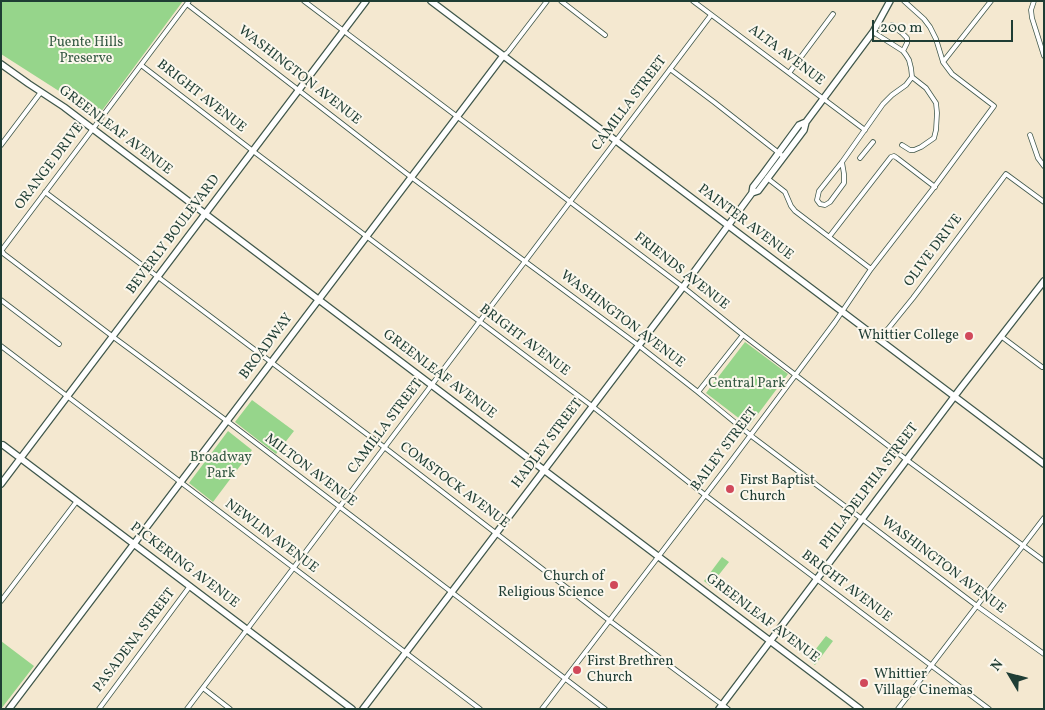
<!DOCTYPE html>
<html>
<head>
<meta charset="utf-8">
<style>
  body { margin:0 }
  #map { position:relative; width:1045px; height:710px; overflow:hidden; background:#f4e8d0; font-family:Vollkorn,serif }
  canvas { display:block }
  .frame { position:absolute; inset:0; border:2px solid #1f3d34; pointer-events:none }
  .north { position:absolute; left:985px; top:650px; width:50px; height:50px; -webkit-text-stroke:4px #fbf7ec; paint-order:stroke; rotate:307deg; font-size:14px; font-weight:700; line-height:20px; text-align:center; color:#1f3d34 }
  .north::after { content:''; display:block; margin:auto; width:18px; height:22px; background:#1f3d34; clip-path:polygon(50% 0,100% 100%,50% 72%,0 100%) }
  .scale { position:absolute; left:872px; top:20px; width:141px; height:22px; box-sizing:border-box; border:2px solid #1f3d34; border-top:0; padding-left:6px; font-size:15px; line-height:18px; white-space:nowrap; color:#1f3d34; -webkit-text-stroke:4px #fbf7ec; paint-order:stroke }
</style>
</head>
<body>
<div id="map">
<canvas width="1045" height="710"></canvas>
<div class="frame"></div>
<div class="north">N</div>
<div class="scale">200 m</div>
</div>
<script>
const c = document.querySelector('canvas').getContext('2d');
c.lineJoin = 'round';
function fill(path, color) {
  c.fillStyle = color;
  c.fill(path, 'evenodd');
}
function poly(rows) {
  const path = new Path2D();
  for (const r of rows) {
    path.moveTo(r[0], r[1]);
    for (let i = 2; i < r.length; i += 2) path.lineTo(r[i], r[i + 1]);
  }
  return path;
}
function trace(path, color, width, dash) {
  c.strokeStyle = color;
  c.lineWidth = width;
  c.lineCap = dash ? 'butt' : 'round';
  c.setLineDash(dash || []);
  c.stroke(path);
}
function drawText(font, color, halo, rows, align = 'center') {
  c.font = font + ' Vollkorn,serif';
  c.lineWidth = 4;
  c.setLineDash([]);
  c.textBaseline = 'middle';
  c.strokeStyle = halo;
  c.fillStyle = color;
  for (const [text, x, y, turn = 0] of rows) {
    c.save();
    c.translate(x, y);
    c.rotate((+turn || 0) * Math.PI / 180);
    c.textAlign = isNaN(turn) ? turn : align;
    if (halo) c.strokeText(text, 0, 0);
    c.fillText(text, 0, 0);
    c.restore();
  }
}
fill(poly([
  [1,1,183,1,98,116,1,54],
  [745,342,788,374,749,426,706,393],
  [252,400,294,431,276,454,235,422],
  [228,431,252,450,213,502,189,483],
  [722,557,729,562,710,586,704,581],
  [826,636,833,641,815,665,808,659],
  [1,641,34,666,1,709]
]), '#96d58b');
const street = poly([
  [304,1,683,287,743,335,907,460,1044,561],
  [561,1,605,35],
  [693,1,865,130],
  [1034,1,1031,10,1032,18,1044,56],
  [187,4,411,177,638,345,698,392,754,438,862,519,977,606,1044,654],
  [892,25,902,33,907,38,907,43,903,51],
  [873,32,903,51,906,55,909,60,911,68,912,77],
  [503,56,508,52,547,1],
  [943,62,991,1],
  [141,65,253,151,592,406,705,495,989,709],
  [670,69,714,102,784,157],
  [789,73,833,14],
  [1030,135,1038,158,1044,166],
  [1,145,41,92],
  [902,145,910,150,914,150,921,147,934,138,936,130,937,113,936,103,926,88,912,77],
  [860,158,873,142],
  [842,162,844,174,844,183,830,202,825,205,820,204,817,200,819,191,842,162,883,104,892,95,906,85,912,77],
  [767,178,785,192,791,206,795,211,871,269],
  [45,192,384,447,610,621,728,709],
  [829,237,891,157,894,156,897,158,935,187],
  [1,250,4,254,112,336,227,421,605,709],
  [1,251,189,1],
  [1,300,59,344],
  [1002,337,1042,367],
  [879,340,913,298,1006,174,1044,202],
  [1,346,480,709],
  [698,392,743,335],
  [1,601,77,501],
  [203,688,230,709],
  [99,709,190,586],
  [187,709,711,15],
  [542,709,729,464,835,322,871,269,932,190,994,106,952,74,943,62,936,39,930,27,924,19,904,1],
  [898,709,1044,518]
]);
const secondary = poly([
  [431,1,1044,464],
  [1,64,29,84,64,107,93,129,860,709],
  [752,193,758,191,804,130,806,122],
  [3,445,352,709],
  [1,484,366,1],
  [9,709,503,56],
  [363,709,683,287,752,193,753,187,763,174,799,125,806,122,873,32,890,1],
  [719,709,960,389,1044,281]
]);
trace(street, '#3f574b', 5.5);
trace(secondary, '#3f574b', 8);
trace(street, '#fff', 4);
trace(secondary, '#fff', 5.5);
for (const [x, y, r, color] of [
  [969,336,5,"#d1495b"],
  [730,489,5,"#d1495b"],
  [614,585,5,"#d1495b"],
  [577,670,5,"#d1495b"],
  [864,683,5,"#d1495b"]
]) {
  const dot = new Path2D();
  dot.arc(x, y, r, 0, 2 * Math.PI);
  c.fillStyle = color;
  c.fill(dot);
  trace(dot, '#fbf7ec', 2);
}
drawText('14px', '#375b45', '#fbf7ec', [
  ["Puente Hills",86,43],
  ["Preserve",86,59],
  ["Central Park",747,384],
  ["Broadway",221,458],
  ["Park",221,474]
]);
drawText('14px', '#1f3d34', '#fbf7ec', [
  ["ALTA AVENUE",786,56,37],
  ["WASHINGTON AVENUE",299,76,38],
  ["BRIGHT AVENUE",201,97,38],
  ["CAMILLA STREET",630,104,-53],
  ["GREENLEAF AVENUE",115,131,37],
  ["ORANGE DRIVE",50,167,-53],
  ["PAINTER AVENUE",745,223,37],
  ["BEVERLY BOULEVARD",174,235,-53],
  ["OLIVE DRIVE",934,251,-53],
  ["FRIENDS AVENUE",681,272,38],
  ["WASHINGTON AVENUE",622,320,37],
  ["BRIGHT AVENUE",524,341,37],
  ["BROADWAY",267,347,-53],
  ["GREENLEAF AVENUE",439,375,37],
  ["CAMILLA STREET",386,427,-53],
  ["HADLEY STREET",548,444,-53],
  ["BAILEY STREET",725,450,-53],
  ["MILTON AVENUE",310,471,37],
  ["COMSTOCK AVENUE",454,486,37],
  ["PHILADELPHIA STREET",870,487,-53],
  ["NEWLIN AVENUE",271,537,37],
  ["PICKERING AVENUE",184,566,37],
  ["WASHINGTON AVENUE",943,566,37],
  ["BRIGHT AVENUE",846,587,37],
  ["GREENLEAF AVENUE",762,619,37],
  ["PASADENA STREET",135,641,-53]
]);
drawText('14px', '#1f3d34', '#fbf7ec', [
  ["Whittier College",959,336,"right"],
  ["First Baptist",740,481],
  ["Church",740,497],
  ["Church of",604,577,"right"],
  ["Religious Science",604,593,"right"],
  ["First Brethren",587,662],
  ["Church",587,678],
  ["Whittier",874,675],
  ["Village Cinemas",874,691]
], 'left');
</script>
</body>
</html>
